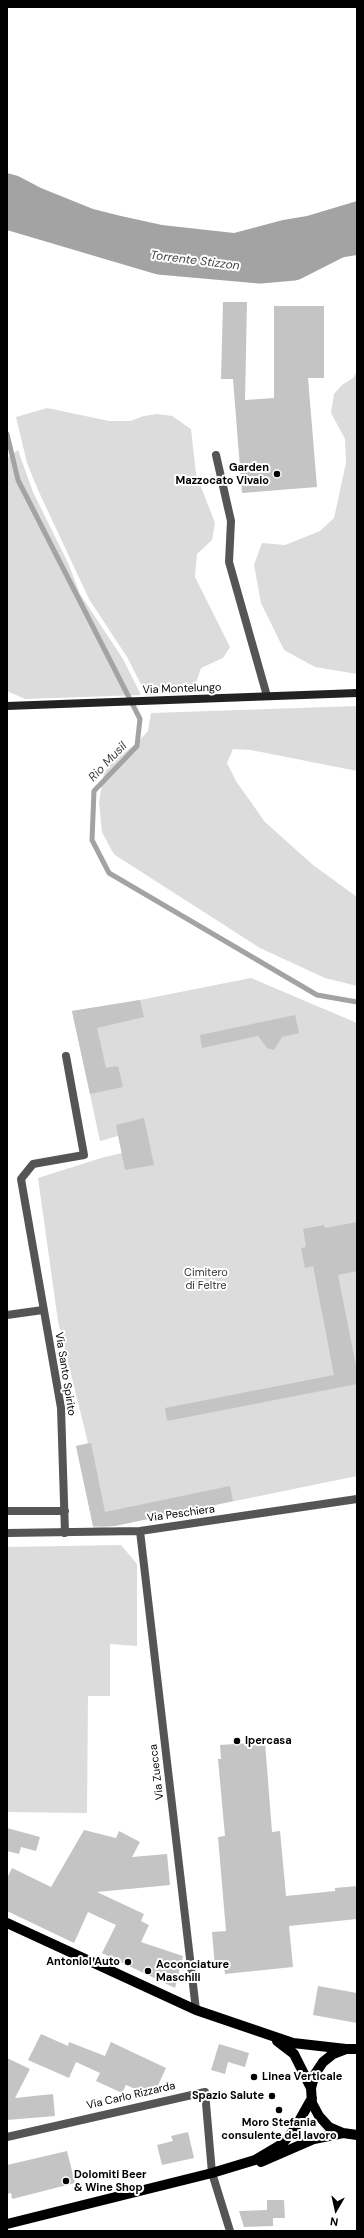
<!DOCTYPE html>
<html>
<head>
<meta charset="utf-8">
<style>
  body { margin:0 }
  #map { position:relative; width:364px; height:2238px; overflow:hidden; background:#fff; font-family:"DM Sans",sans-serif }
  canvas { display:block }
  .frame { position:absolute; inset:0; border:8px solid #000; pointer-events:none }
  .north { position:absolute; left:316px; top:2190px; width:40px; height:40px; -webkit-text-stroke:3px #fff; paint-order:stroke; rotate:189deg; font-size:11px; font-weight:700; line-height:16px; text-align:center; color:#000 }
  .north::after { content:''; display:block; margin:auto; width:14px; height:18px; background:#000; clip-path:polygon(50% 0,100% 100%,50% 72%,0 100%) }
</style>
</head>
<body>
<div id="map">
<canvas width="364" height="2238"></canvas>
<div class="frame"></div>
<div class="north">N</div>
</div>
<script>
const c = document.querySelector('canvas').getContext('2d');
c.lineJoin = 'round';
function fill(path, color) {
  c.fillStyle = color;
  c.fill(path, 'evenodd');
}
function poly(rows) {
  const path = new Path2D();
  for (const r of rows) {
    path.moveTo(r[0], r[1]);
    for (let i = 2; i < r.length; i += 2) path.lineTo(r[i], r[i + 1]);
  }
  return path;
}
function trace(path, color, width, dash) {
  c.strokeStyle = color;
  c.lineWidth = width;
  c.lineCap = dash ? 'butt' : 'round';
  c.setLineDash(dash || []);
  c.stroke(path);
}
function drawText(font, color, halo, rows, align = 'center') {
  c.font = font + ' "DM Sans",sans-serif';
  c.lineWidth = 4;
  c.setLineDash([]);
  c.textBaseline = 'middle';
  c.strokeStyle = halo;
  c.fillStyle = color;
  for (const [text, x, y, turn = 0] of rows) {
    c.save();
    c.translate(x, y);
    c.rotate((+turn || 0) * Math.PI / 180);
    c.textAlign = isNaN(turn) ? turn : align;
    if (halo) c.strokeText(text, 0, 0);
    c.fillText(text, 0, 0);
    c.restore();
  }
}
fill(poly([
  [357,371,357,674,315,667,284,650,261,603,254,565,262,543,285,545,320,531,334,518,346,463,345,439,331,413,334,394,342,385,353,378],
  [47,408,109,421,130,421,144,416,157,414,172,416,191,429,196,474,215,523,212,540,197,554,195,577,230,647,223,658,201,668,193,692,149,694,144,690,127,657,89,599,38,490,27,463,16,417],
  [18,450,33,492,68,563,80,594,123,659,141,695,25,699,7,691,7,458],
  [357,706,357,771,251,750,233,749,227,763,236,781,265,822,313,865,357,897,357,986,325,978,260,948,115,855,112,851,102,832,99,802,104,773,109,765,139,741,148,731,151,713],
  [251,978,357,1023,357,1476,94,1530,76,1446,88,1443,58,1321,38,1178,101,1158,122,1153,118,1136,100,1141,72,1011,140,1000],
  [121,1545,137,1564,137,1646,110,1644,110,1696,88,1696,87,1813,7,1812,7,1547]
]), '#dcdcdc');
fill(poly([
  [7,173,18,176,41,188,93,209,121,216,162,225,234,233,283,220,307,216,357,201,357,255,309,263,267,261,161,249,39,214,7,202]
]), '#a3a3a3');
trace(poly([
  [7,434,18,480,140,719,137,746,94,791,92,840,109,873,317,995,357,1002]
]), '#a3a3a3', 5);
trace(poly([
  [7,214,159,259,260,268,294,265,357,233]
]), '#a3a3a3', 31);
fill(poly([
  [223,302,247,302,245,400,274,398,274,306,324,306,324,378,308,378,317,487,242,493,233,379,221,379],
  [140,1000,144,1017,97,1028,106,1068,118,1066,123,1087,90,1094,72,1011],
  [295,1015,299,1033,282,1037,274,1050,267,1048,258,1036,202,1048,200,1035],
  [144,1118,154,1165,125,1170,116,1125],
  [357,1222,357,1271,338,1275,357,1371,357,1384,167,1421,165,1408,334,1375,313,1266,305,1268,301,1248,306,1247,303,1229,324,1225,325,1228],
  [91,1443,105,1512,230,1486,233,1501,115,1526,93,1526,76,1446],
  [265,1742,272,1832,280,1831,286,1896,335,1891,335,1888,357,1886,357,1919,289,1926,293,1967,225,1974,224,1966,215,1967,212,1932,226,1931,218,1837,225,1836,218,1759,221,1759,220,1745],
  [7,1828,40,1837,36,1851,21,1847,19,1854,7,1851],
  [84,1830,116,1838,119,1831,140,1842,132,1857,167,1854,170,1885,97,1892,144,1914,141,1921,149,1925,141,1942,183,1956,175,1988,102,1953,116,1925,88,1912,74,1943,7,1911,7,1878,12,1868,51,1887],
  [318,1986,357,1993,357,2023,313,2015],
  [41,2034,68,2046,69,2042,105,2056,111,2042,166,2068,155,2092,147,2089,145,2093,126,2085,122,2093,96,2081,100,2073,76,2062,69,2078,28,2060],
  [219,2044,249,2053,245,2067,228,2062,225,2074,211,2070],
  [7,2058,30,2069,15,2098,53,2094,55,2116,7,2120],
  [188,2132,194,2158,162,2165,157,2145,173,2141,171,2136],
  [67,2151,75,2183,12,2199,11,2193,7,2194,7,2165],
  [267,2200,284,2200,285,2218,273,2218,273,2226,244,2227,239,2211,267,2210]
]), '#c4c4c4');
trace(poly([
  [216,455,231,521,229,562,267,696],
  [7,1511,65,1511],
  [65,1533,61,1408,21,1179,33,1164,84,1155,66,1056]
]), '#555', 8);
trace(poly([
  [7,1315,43,1310],
  [140,1531,196,2010],
  [7,1533,140,1531,357,1499],
  [7,2137,205,2092,212,2173,230,2231]
]), '#555', 8);
trace(poly([
  [7,706,357,693]
]), '#222', 8);
trace(poly([
  [7,1923,196,2010,293,2043,346,2049],
  [277,2041,294,2054,311,2088],
  [357,2049,346,2049,333,2054,323,2062,315,2074,311,2088,312,2103,319,2116,329,2127,343,2133,357,2135],
  [261,2162,314,2139,343,2133],
  [7,2224,212,2173,255,2160,282,2144,294,2130,312,2098]
]), '#000', 10);
for (const [x, y, r, color] of [
  [277,474,4,"#000"],
  [237,1741,4,"#000"],
  [128,1962,4,"#000"],
  [148,1971,4,"#000"],
  [254,2077,4,"#000"],
  [272,2096,4,"#000"],
  [279,2110,4,"#000"],
  [66,2181,4,"#000"]
]) {
  const dot = new Path2D();
  dot.arc(x, y, r, 0, 2 * Math.PI);
  c.fillStyle = color;
  c.fill(dot);
  trace(dot, '#fff', 1.5);
}
drawText('bold 11px', '#000', '#fff', [
  ["Garden",269,468,"right"],
  ["Mazzocato Vivaio",269,481,"right"],
  ["Ipercasa",245,1741],
  ["Antoniol Auto",120,1962,"right"],
  ["Acconciature",156,1965],
  ["Maschili",156,1978],
  ["Linea Verticale",262,2077],
  ["Spazio Salute",264,2096,"right"],
  ["Moro Stefania",279,2123,"center"],
  ["consulente del lavoro",279,2136,"center"],
  ["Dolomiti Beer",74,2175],
  ["& Wine Shop",74,2188]
], 'left');
drawText('11px', '#000', '#fff', [
  ["Via Montelungo",182,689,-2],
  ["Via Santo Spirito",65,1374,81],
  ["Via Peschiera",181,1514,-8],
  ["Via Zuecca",157,1772,-97],
  ["Via Carlo Rizzarda",131,2096,-13]
]);
drawText('11px', '#333', '#fff', [
  ["Cimitero",206,1273],
  ["di Feltre",206,1286]
]);
drawText('italic 12px', '#444', '#fff', [
  ["Torrente Stizzon",195,261,7],
  ["Rio Musil",108,762,-46]
]);
</script>
</body>
</html>
